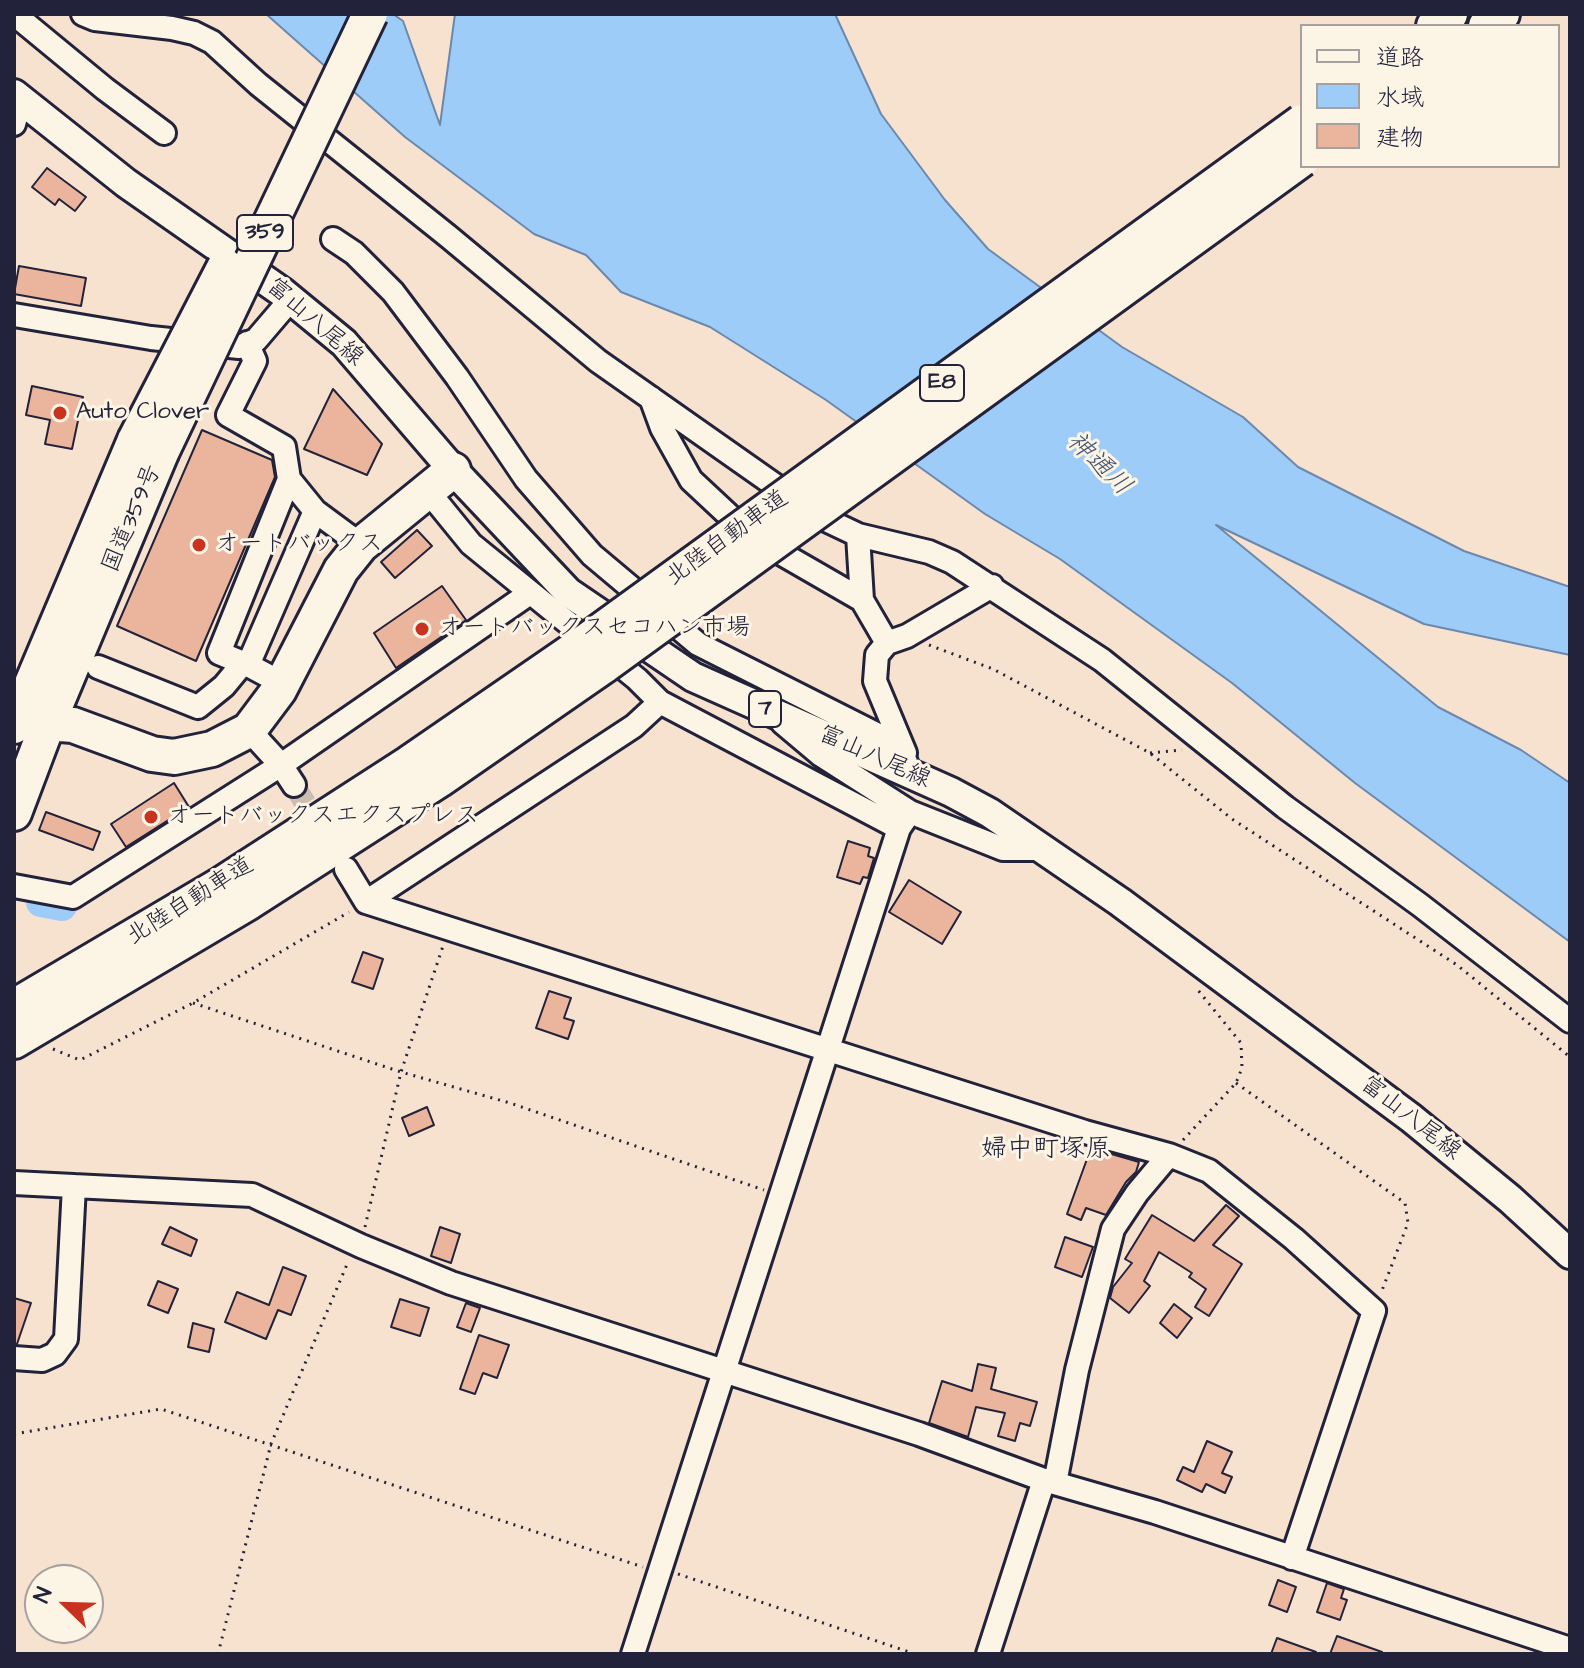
<!DOCTYPE html>
<html>
<head>
<meta charset="utf-8">
<style>
  body { margin:0 }
  #map { position:relative; width:1584px; height:1668px; overflow:hidden; background:#f7e2cf; font-family:"Architects Daughter","Klee One",sans-serif }
  canvas { display:block }
  .frame { position:absolute; inset:0; border:16px solid #22223b; pointer-events:none }
  .legend { position:absolute; left:1300px; top:24px; width:260px; height:144px; box-sizing:border-box; background:#fcf5e5; border:2px solid #a5a1a1; margin:0; padding:10px 14px; list-style:none; font-size:24px; color:#22223b }
  .legend li { display:flex; align-items:center; gap:16px; height:40px }
  .legend b { width:40px; border:2px solid #a5a1a1 }
  .north { position:absolute; left:24px; top:1564px; width:80px; height:80px; box-sizing:border-box; background:#fcf5e5; border:2px solid #a5a1a1; border-radius:50%; rotate:293deg; font-size:22px; font-weight:700; line-height:32px; text-align:center; color:#22223b }
  .north::after { content:''; display:block; margin:auto; width:28px; height:36px; background:#c8321e; clip-path:polygon(50% 0,100% 100%,50% 72%,0 100%) }
</style>
</head>
<body>
<div id="map">
<canvas width="1584" height="1668"></canvas>
<div class="frame"></div>
<ul class="legend">
<li><b style="height:10px;background:#fcf5e5"></b>道路</li>
<li><b style="height:22px;background:#9dccf8"></b>水域</li>
<li><b style="height:22px;background:#eab59c"></b>建物</li>
</ul>
<div class="north">N</div>
</div>
<script>
const c = document.querySelector('canvas').getContext('2d');
c.lineJoin = 'round';
function fill(path, color) {
  c.fillStyle = color;
  c.fill(path, 'evenodd');
}
function poly(rows) {
  const path = new Path2D();
  for (const r of rows) {
    path.moveTo(r[0], r[1]);
    for (let i = 2; i < r.length; i += 2) path.lineTo(r[i], r[i + 1]);
  }
  return path;
}
function trace(path, color, width, dash) {
  c.strokeStyle = color;
  c.lineWidth = width;
  c.lineCap = dash ? 'butt' : 'round';
  c.setLineDash(dash || []);
  c.stroke(path);
}
function drawText(font, color, halo, rows, align = 'center') {
  c.font = font + ' "Architects Daughter","Klee One",sans-serif';
  c.lineWidth = 6;
  c.setLineDash([]);
  c.textBaseline = 'middle';
  c.strokeStyle = halo;
  c.fillStyle = color;
  for (const [text, x, y, turn = 0] of rows) {
    c.save();
    c.translate(x, y);
    c.rotate((+turn || 0) * Math.PI / 180);
    c.textAlign = isNaN(turn) ? turn : align;
    if (halo) c.strokeText(text, 0, 0);
    c.fillText(text, 0, 0);
    c.restore();
  }
}
const water = poly([
  [266,14,393,14,403,21,440,125,455,14,835,14,881,114,945,200,988,249,1122,347,1243,417,1298,467,1464,551,1570,587,1570,655,1424,624,1216,525,1438,707,1521,750,1570,783,1570,942,1355,783,1232,683,1060,559,985,514,826,400,710,327,621,292,586,255,534,234,405,137,266,14]
]);
fill(water, '#9dccf8');
trace(water, '#6c88ac', 2);
trace(poly([
  [41,902,62,906]
]), '#9dccf8', 30);
const building = poly([
  [47,168,86,197,75,211,59,199,55,205,32,187,47,168],
  [19,266,86,278,81,306,14,294,19,266],
  [32,386,83,397,72,449,45,444,50,420,26,415,32,386],
  [333,389,382,444,367,475,304,449,333,389],
  [202,430,272,460,275,477,196,661,117,626,202,430],
  [417,530,432,546,395,578,381,562,417,530],
  [442,586,466,620,396,668,374,633,442,586],
  [174,783,189,807,126,847,111,824,174,783],
  [46,812,100,832,93,850,39,830,46,812],
  [848,841,870,848,868,856,874,858,868,878,863,877,860,884,837,877,848,841],
  [909,880,961,912,942,944,889,912,909,880],
  [363,952,383,959,373,989,352,982,363,952],
  [549,991,571,998,564,1018,574,1021,568,1039,536,1028,549,991],
  [427,1107,434,1125,409,1136,402,1118,427,1107],
  [1091,1148,1139,1162,1136,1172,1126,1182,1106,1215,1086,1208,1081,1220,1067,1214,1091,1148],
  [1226,1205,1239,1216,1213,1245,1242,1264,1209,1316,1195,1307,1206,1289,1189,1277,1192,1273,1159,1252,1144,1281,1150,1286,1129,1313,1110,1298,1113,1287,1132,1263,1125,1259,1152,1215,1194,1241,1226,1205],
  [170,1227,197,1240,191,1256,162,1244,170,1227],
  [440,1227,460,1234,451,1263,431,1256,440,1227],
  [1065,1237,1093,1247,1082,1277,1055,1267,1065,1237],
  [283,1267,306,1276,291,1315,278,1310,266,1339,225,1322,237,1292,269,1305,283,1267],
  [158,1281,178,1289,168,1313,148,1305,158,1281],
  [14,1298,31,1303,17,1344,14,1344,14,1298],
  [400,1299,429,1308,420,1336,391,1327,400,1299],
  [466,1303,480,1308,471,1332,457,1327,466,1303],
  [1174,1304,1192,1318,1177,1338,1160,1323,1174,1304],
  [193,1323,214,1329,209,1352,188,1347,193,1323],
  [479,1335,509,1345,497,1378,483,1373,475,1394,460,1389,479,1335],
  [978,1364,996,1368,991,1389,1037,1402,1030,1426,1020,1423,1015,1441,998,1436,1005,1413,976,1407,968,1437,929,1423,942,1381,972,1391,978,1364],
  [1207,1441,1232,1452,1222,1473,1232,1477,1225,1493,1206,1484,1202,1492,1177,1480,1183,1467,1194,1472,1207,1441],
  [1278,1580,1296,1587,1287,1612,1269,1605,1278,1580],
  [1327,1583,1344,1589,1341,1598,1347,1600,1340,1620,1317,1612,1327,1583],
  [1337,1636,1382,1652,1382,1654,1330,1654,1337,1636],
  [1277,1638,1316,1652,1315,1654,1271,1654,1277,1638]
]);
fill(building, '#eab59c');
trace(building, '#22223b', 2);
trace(poly([
  [294,785,324,834]
]), '#ccbcb1', 22, [22, 11]);
const minor = poly([
  [14,14,105,89,164,133],
  [83,14,95,19,172,28,194,33,212,42,258,84,449,237,598,361,820,517,858,535,929,552,952,562,1102,660,1285,807,1420,905,1570,1021],
  [14,124,21,99],
  [333,239,354,253,393,292,457,377,526,479,592,555,698,644,890,741,906,762],
  [14,315,151,338,239,347,256,340,291,299],
  [247,343,255,361,228,415,284,447,289,479],
  [651,398,662,428,691,480,751,536,862,600],
  [858,535,862,600,887,643],
  [248,665,219,653,289,479,315,511,361,545],
  [98,667,198,707,224,686,243,663],
  [276,680,248,665,315,511],
  [660,702,899,828],
  [783,723,821,755,910,812,1003,849,1042,849],
  [249,730,281,765,294,785],
  [905,753,875,681,877,655,887,643,907,636,992,586],
  [346,869,366,902,1085,1132,1169,1155,1209,1171,1294,1239,1374,1311,1292,1558],
  [14,886,73,897,281,765,530,593],
  [366,902,634,726,660,702,637,679,471,544,427,490],
  [14,1183,252,1195,361,1246,451,1283,919,1434,1044,1480,1155,1512,1570,1649],
  [14,1358,42,1360,55,1354,66,1339,74,1186],
  [1055,1483,1077,1370,1113,1229,1137,1193,1169,1155],
  [633,1654,899,828,910,812],
  [988,1654,1044,1480]
]);
const major = poly([
  [14,94,126,183,282,292,344,343,453,470,568,592,693,677,951,792,990,813,1120,902,1411,1118,1510,1199,1570,1254]
]);
const highway = poly([
  [1434,26,1450,14],
  [1486,26,1502,14],
  [19,713,48,723,73,725,152,754,174,757,212,749,249,730,279,690,341,570,361,545,453,470],
  [14,726,135,440],
  [14,813,48,723,161,453],
  [14,1007,219,886,408,764,581,645],
  [14,1041,249,902,439,780,605,665]
]);
trace(minor, '#22223b', 28);
trace(major, '#22223b', 34);
trace(highway, '#22223b', 40);
trace(poly([
  [929,645,993,669,1150,753,1232,819,1457,965,1570,1057],
  [1150,753,1182,750],
  [193,1003,401,1072,510,1103,764,1190],
  [53,1049,80,1060,193,1003,349,912],
  [1236,1083,1405,1203,1408,1223,1381,1293],
  [1183,1140,1236,1083,1242,1068,1241,1043,1197,989],
  [365,1227,401,1072,443,946],
  [14,1434,161,1409,643,1567],
  [678,1574,915,1654],
  [218,1654,271,1444,348,1262]
]), '#22223b', 3, [2, 6]);
trace(minor, '#fcf5e5', 22);
trace(major, '#fcf5e5', 28);
trace(highway, '#fcf5e5', 34);
const highwayBridge = poly([
  [135,440,225,266],
  [161,453,370,14],
  [581,645,1302,122],
  [605,665,1302,159]
]);
trace(highwayBridge, '#22223b', 40, []);
trace(highwayBridge, '#fcf5e5', 34);
for (const [x, y, r, color] of [
  [60,413,8,"#c8321e"],
  [199,545,8,"#c8321e"],
  [422,629,8,"#c8321e"],
  [151,817,8,"#c8321e"]
]) {
  const dot = new Path2D();
  dot.arc(x, y, r, 0, 2 * Math.PI);
  c.fillStyle = color;
  c.fill(dot);
  trace(dot, '#fcf5e5', 3);
}
for (const [x, y, w] of [
  [265,233,56],
  [942,383,44],
  [765,709,32]
]) {
  const box = new Path2D();
  box.roundRect(x - w / 2, y - 18, w, 36, 6);
  c.fillStyle = '#fcf5e5';
  c.fill(box);
  trace(box, '#22223b', 2);
}
drawText('bold 22px', '#22223b', null, [
  ["359",265,233],
  ["E8",942,383],
  ["7",765,709]
]);
drawText('24px', '#22223b', '#fcf5e5', [
  ["富山八尾線",314,323,41],
  ["国道359号",133,519,-67],
  ["北陸自動車道",728,539,-36],
  ["富山八尾線",874,758,24],
  ["北陸自動車道",191,902,-32],
  ["富山八尾線",1410,1119,38]
]);
drawText('24px', '#22223b', '#fcf5e5', [
  ["Auto Clover",76,413],
  ["オートバックス",215,545],
  ["オートバックスセコハン市場",438,629],
  ["オートバックスエクスプレス",167,817]
], 'left');
drawText('italic 26px', '#475574', '#fcf5e5', [
  ["神通川",1098,465,44]
]);
drawText('26px', '#22223b', '#fcf5e5', [
  ["婦中町塚原",1046,1151]
]);
</script>
</body>
</html>
